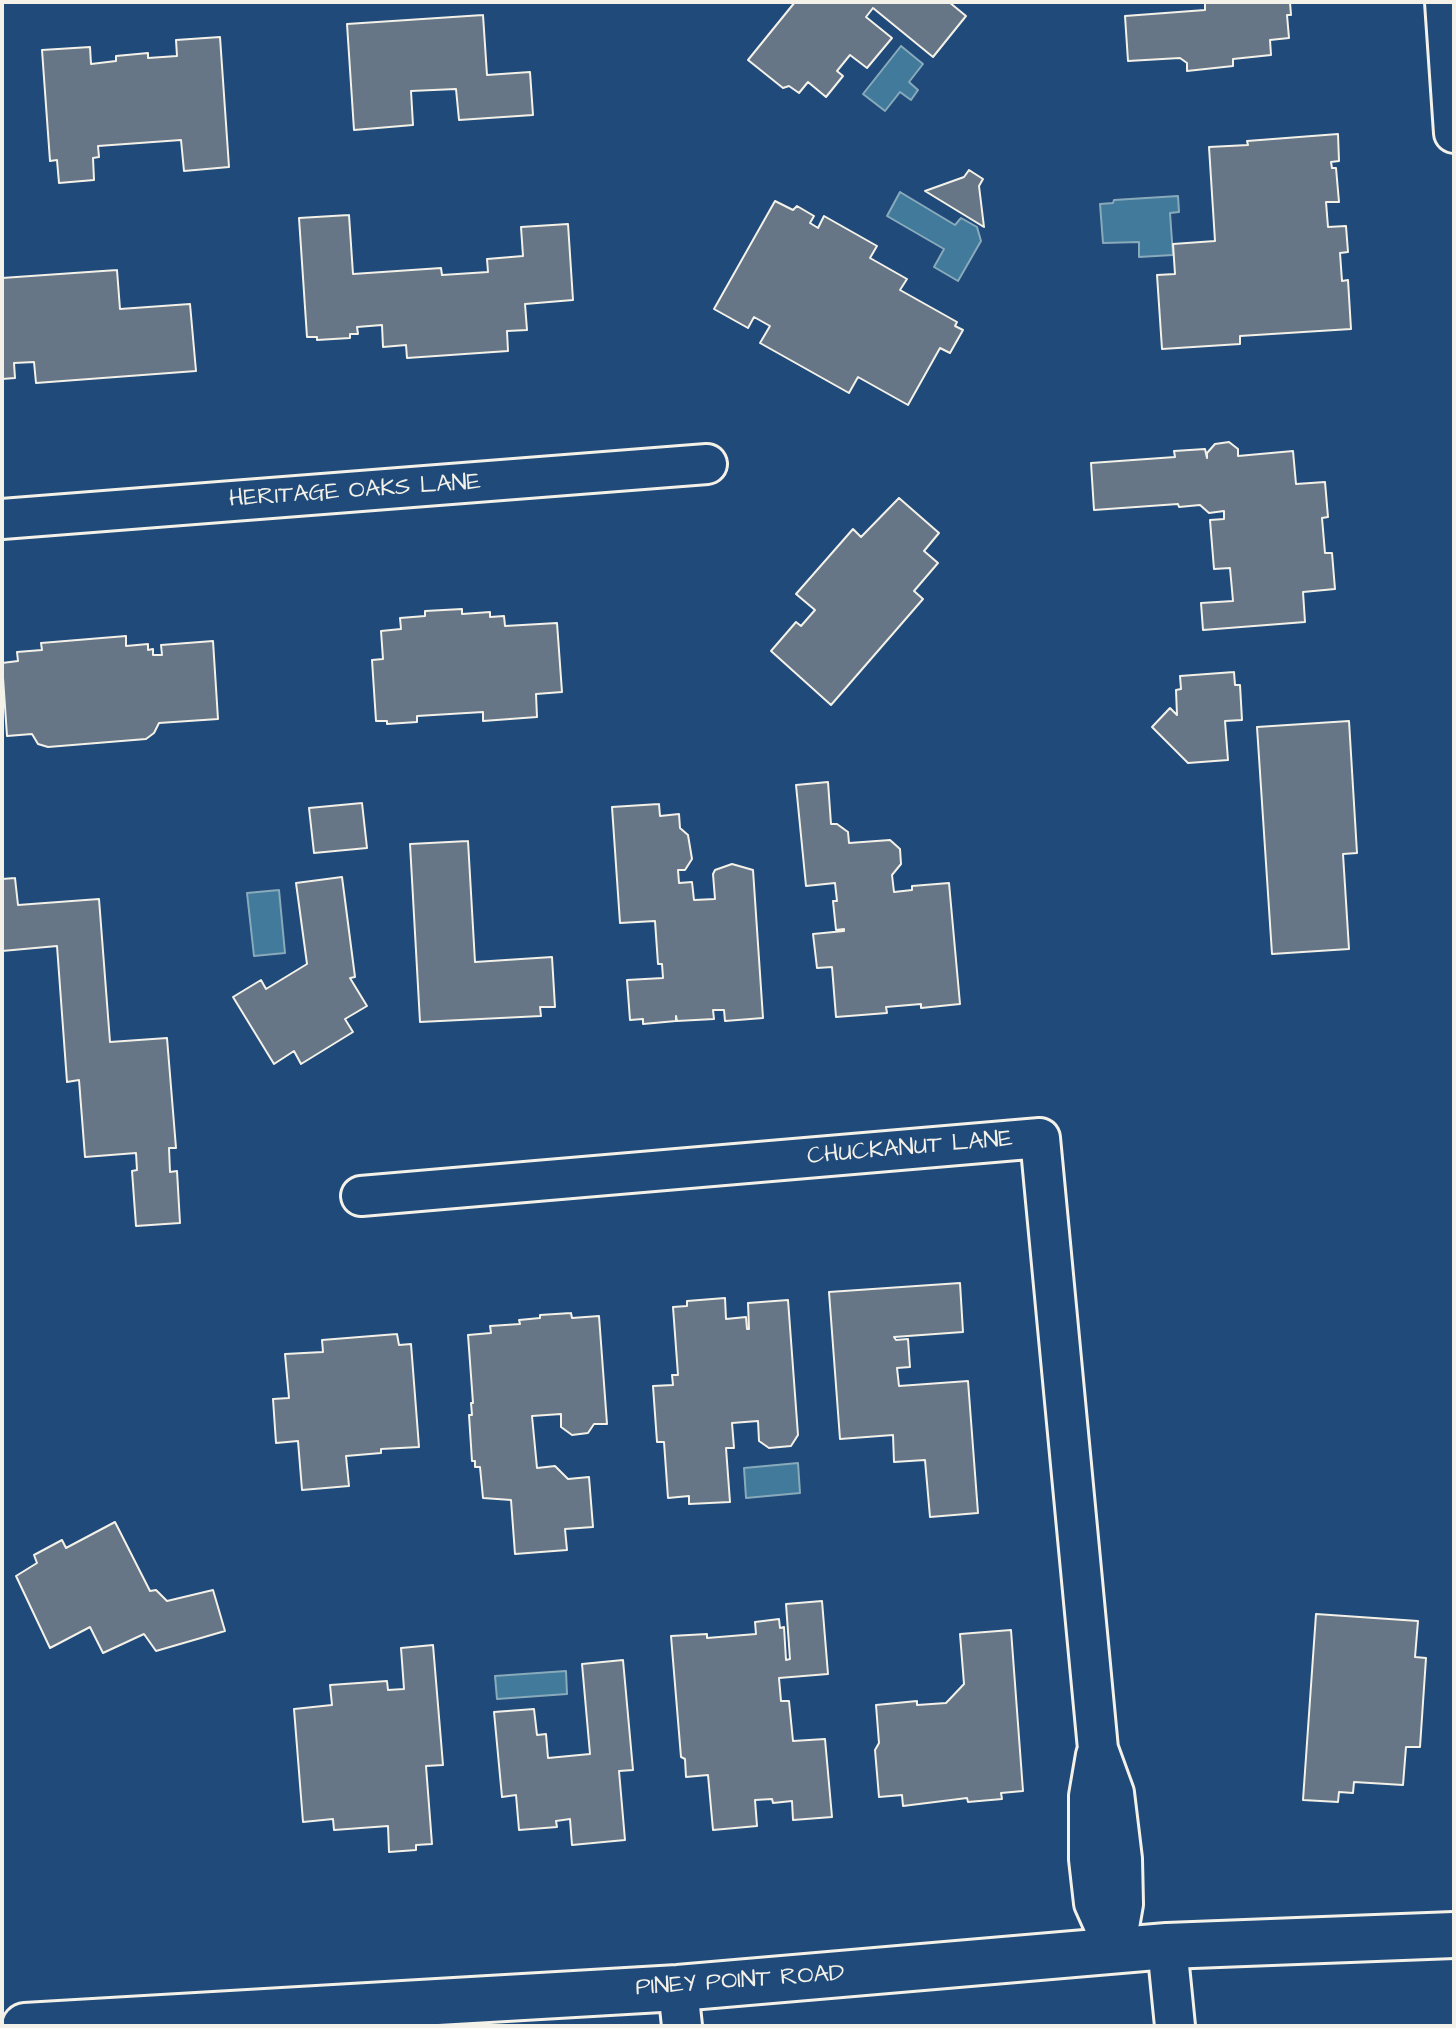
<!DOCTYPE html>
<html>
<head>
<meta charset="utf-8">
<style>
  body { margin:0 }
  #map { position:relative; width:1456px; height:2028px; overflow:hidden; background:#1f4a7a; font-family:"Architects Daughter",sans-serif }
  canvas { display:block }
  .frame { position:absolute; inset:0; border:4px solid #f4f1e8; pointer-events:none }
</style>
</head>
<body>
<div id="map">
<canvas width="1456" height="2028"></canvas>
<div class="frame"></div>
</div>
<script>
const c = document.querySelector('canvas').getContext('2d');
c.lineJoin = 'round';
function fill(path, color) {
  c.fillStyle = color;
  c.fill(path, 'evenodd');
}
function poly(rows) {
  const path = new Path2D();
  for (const r of rows) {
    path.moveTo(r[0], r[1]);
    for (let i = 2; i < r.length; i += 2) path.lineTo(r[i], r[i + 1]);
  }
  return path;
}
function trace(path, color, width, dash) {
  c.strokeStyle = color;
  c.lineWidth = width;
  c.lineCap = dash ? 'butt' : 'round';
  c.setLineDash(dash || []);
  c.stroke(path);
}
function drawText(font, color, halo, rows, align = 'center') {
  c.font = font + ' "Architects Daughter",sans-serif';
  c.lineWidth = 7;
  c.setLineDash([]);
  c.textBaseline = 'middle';
  c.strokeStyle = halo;
  c.fillStyle = color;
  for (const [text, x, y, turn = 0] of rows) {
    c.save();
    c.translate(x, y);
    c.rotate((+turn || 0) * Math.PI / 180);
    c.textAlign = isNaN(turn) ? turn : align;
    if (halo) c.strokeText(text, 0, 0);
    c.fillText(text, 0, 0);
    c.restore();
  }
}
const water = poly([
  [901,46,923,64,909,82,918,90,911,100,900,92,885,111,863,94,901,46],
  [900,192,955,225,961,218,977,227,981,241,958,281,934,267,944,249,887,216,900,192],
  [1178,196,1179,212,1170,213,1173,255,1139,257,1139,242,1103,243,1100,204,1113,203,1114,200,1178,196],
  [279,890,285,953,254,956,247,893,279,890],
  [798,1463,800,1493,746,1498,744,1468,798,1463],
  [566,1671,567,1694,497,1699,495,1676,566,1671]
]);
fill(water, '#427a9c');
trace(water, '#89aaba', 2);
const building = poly([
  [795,2,949,2,966,16,933,57,873,8,866,17,892,38,867,68,850,55,837,71,843,76,826,97,808,82,799,93,789,86,783,88,748,60,795,2],
  [1205,2,1290,2,1291,15,1287,15,1289,38,1270,40,1271,55,1233,59,1233,66,1187,71,1187,63,1180,58,1128,61,1125,16,1205,10,1205,2],
  [483,15,487,75,530,72,533,115,459,120,456,89,411,91,413,125,354,130,347,24,483,15],
  [220,37,229,167,184,171,181,140,98,146,99,157,93,158,94,180,59,183,57,160,50,161,42,50,90,47,91,64,116,61,116,56,148,53,148,58,177,56,176,40,220,37],
  [1338,134,1339,161,1331,162,1332,168,1336,168,1339,202,1326,202,1328,227,1346,226,1348,252,1340,253,1342,281,1348,280,1351,329,1240,336,1240,344,1162,349,1157,275,1175,274,1173,244,1215,241,1209,147,1248,145,1247,141,1338,134],
  [969,170,983,179,979,186,984,227,925,191,964,177,969,170],
  [775,201,793,210,797,206,814,216,810,223,818,228,824,216,877,246,870,258,907,279,900,290,957,322,955,326,963,330,950,353,940,348,908,405,858,377,849,393,760,343,770,326,754,317,748,328,714,309,775,201],
  [349,215,353,274,441,268,442,275,488,272,487,259,523,256,521,227,568,224,573,300,525,304,527,330,507,331,508,351,407,358,406,345,383,347,382,325,357,327,358,334,350,334,350,338,317,340,317,337,307,337,299,218,349,215],
  [117,270,120,309,190,304,196,371,36,383,34,362,14,363,15,378,2,379,2,278,117,270],
  [1229,442,1238,449,1238,456,1293,451,1296,484,1325,482,1328,517,1322,518,1325,553,1332,553,1335,589,1303,592,1305,622,1203,630,1201,603,1233,601,1230,568,1214,569,1210,520,1224,519,1224,511,1209,513,1200,505,1179,507,1178,504,1094,510,1091,463,1175,457,1174,451,1205,449,1207,458,1207,453,1215,444,1229,442],
  [899,498,939,533,924,551,938,563,914,591,923,599,831,705,771,651,796,622,801,626,815,610,796,594,853,529,861,537,899,498],
  [462,609,462,614,490,612,490,617,504,616,505,626,557,623,562,692,536,694,537,717,483,721,483,712,417,716,417,722,387,724,387,721,376,721,372,660,383,659,381,631,401,629,400,618,425,616,425,611,462,609],
  [126,636,126,646,148,644,148,650,153,649,153,655,162,655,161,645,213,641,218,719,159,723,154,733,146,739,48,747,38,744,32,734,7,736,2,663,18,661,17,652,42,650,41,643,126,636],
  [1234,672,1235,685,1240,685,1242,720,1225,721,1228,760,1188,763,1152,727,1170,708,1177,715,1176,690,1181,689,1180,676,1234,672],
  [1349,721,1357,853,1343,854,1349,949,1272,954,1257,727,1349,721],
  [828,782,831,824,837,824,848,832,849,843,890,840,900,849,901,864,892,875,894,892,912,890,912,886,949,883,960,1004,921,1008,921,1004,886,1007,887,1013,836,1017,832,967,817,968,813,934,844,931,844,929,836,930,833,901,837,901,835,883,806,886,796,785,828,782],
  [362,803,367,848,314,853,309,808,362,803],
  [659,804,660,816,679,814,680,828,688,835,692,859,685,870,678,870,679,883,692,882,694,900,715,899,713,874,715,870,732,864,753,870,763,1018,725,1021,724,1010,713,1010,714,1019,677,1021,676,1016,676,1021,643,1024,643,1019,630,1020,627,980,663,978,662,964,658,964,655,921,620,923,612,807,659,804],
  [468,841,475,962,552,957,555,1007,540,1007,541,1016,420,1022,410,844,468,841],
  [342,877,355,977,350,978,367,1006,345,1019,353,1032,301,1064,294,1051,274,1064,233,997,261,980,266,989,307,964,296,883,342,877],
  [15,878,18,905,99,899,110,1042,167,1038,176,1148,169,1148,170,1172,177,1171,180,1223,136,1226,132,1171,137,1170,136,1153,85,1157,79,1080,67,1082,57,946,2,951,2,879,15,878],
  [960,1283,963,1332,894,1337,896,1340,908,1339,910,1367,897,1368,899,1386,968,1381,978,1513,930,1517,925,1460,894,1462,893,1435,840,1439,829,1292,960,1283],
  [725,1298,726,1319,746,1317,747,1329,749,1329,748,1303,788,1300,798,1435,791,1446,769,1448,759,1441,758,1421,732,1423,734,1448,726,1448,730,1502,689,1504,689,1496,668,1498,664,1442,657,1442,653,1386,673,1385,672,1375,678,1375,673,1307,687,1306,687,1301,725,1298],
  [571,1313,572,1318,599,1316,607,1424,594,1424,588,1433,572,1435,561,1427,561,1414,532,1416,537,1468,555,1466,568,1479,589,1477,593,1527,565,1529,567,1550,515,1554,511,1500,483,1498,480,1467,475,1467,475,1461,472,1461,469,1415,472,1415,471,1403,473,1403,468,1335,491,1333,490,1326,520,1324,519,1320,540,1318,540,1315,571,1313],
  [397,1334,399,1345,411,1344,419,1447,381,1449,381,1453,346,1456,349,1486,302,1490,298,1441,276,1443,273,1399,289,1398,285,1354,323,1352,322,1340,397,1334],
  [115,1522,150,1591,156,1590,167,1601,213,1590,225,1631,156,1651,144,1634,103,1653,90,1627,50,1648,16,1576,37,1563,34,1555,62,1540,66,1548,115,1522],
  [822,1601,828,1674,779,1678,781,1701,789,1701,793,1741,825,1739,832,1817,793,1820,792,1801,773,1803,772,1799,755,1800,757,1826,713,1830,708,1775,686,1777,685,1759,681,1757,671,1636,707,1634,707,1638,756,1634,755,1622,779,1619,780,1628,784,1627,786,1660,790,1659,786,1604,822,1601],
  [1316,1614,1418,1621,1415,1657,1426,1658,1420,1747,1406,1747,1403,1785,1354,1782,1353,1793,1339,1792,1338,1802,1303,1800,1316,1614],
  [1011,1630,1023,1791,1001,1793,1002,1799,968,1802,967,1798,903,1806,902,1795,879,1797,875,1750,879,1743,876,1705,917,1701,917,1705,946,1703,964,1684,960,1634,1011,1630],
  [433,1645,443,1765,426,1766,432,1844,416,1845,416,1850,389,1852,388,1826,334,1830,333,1819,303,1822,294,1709,332,1705,330,1685,387,1681,388,1690,404,1689,401,1648,433,1645],
  [623,1660,633,1770,619,1771,625,1840,572,1845,570,1819,556,1821,557,1827,519,1830,516,1795,502,1797,494,1712,534,1709,537,1735,546,1734,548,1758,590,1754,582,1664,623,1660]
]);
fill(building, '#667686');
trace(building, '#f4f1e8', 2);
const minor = poly([
  [1445,2,1454,133],
  [2,519,707,464],
  [361,1196,1040,1138,1098,1749,1114,1793,1122,1859,1123,1904,1115,1950],
  [1096,1755,1089,1796,1089,1859,1094,1903,1115,1950],
  [1167,1946,1175,2026],
  [678,1988,682,2026]
]);
const tertiary = poly([
  [25,2026,678,1988,1167,1946,1454,1935]
]);
trace(minor, '#f4f1e8', 44);
trace(tertiary, '#f4f1e8', 50);
trace(minor, '#1f4a7a', 38);
trace(tertiary, '#1f4a7a', 44);
drawText('24px', '#f4f1e8', '#1f4a7a', [
  ["HERITAGE OAKS LANE",355,492,-4],
  ["CHUCKANUT LANE",910,1149,-5],
  ["PINEY POINT ROAD",740,1982,-4]
]);
</script>
</body>
</html>
